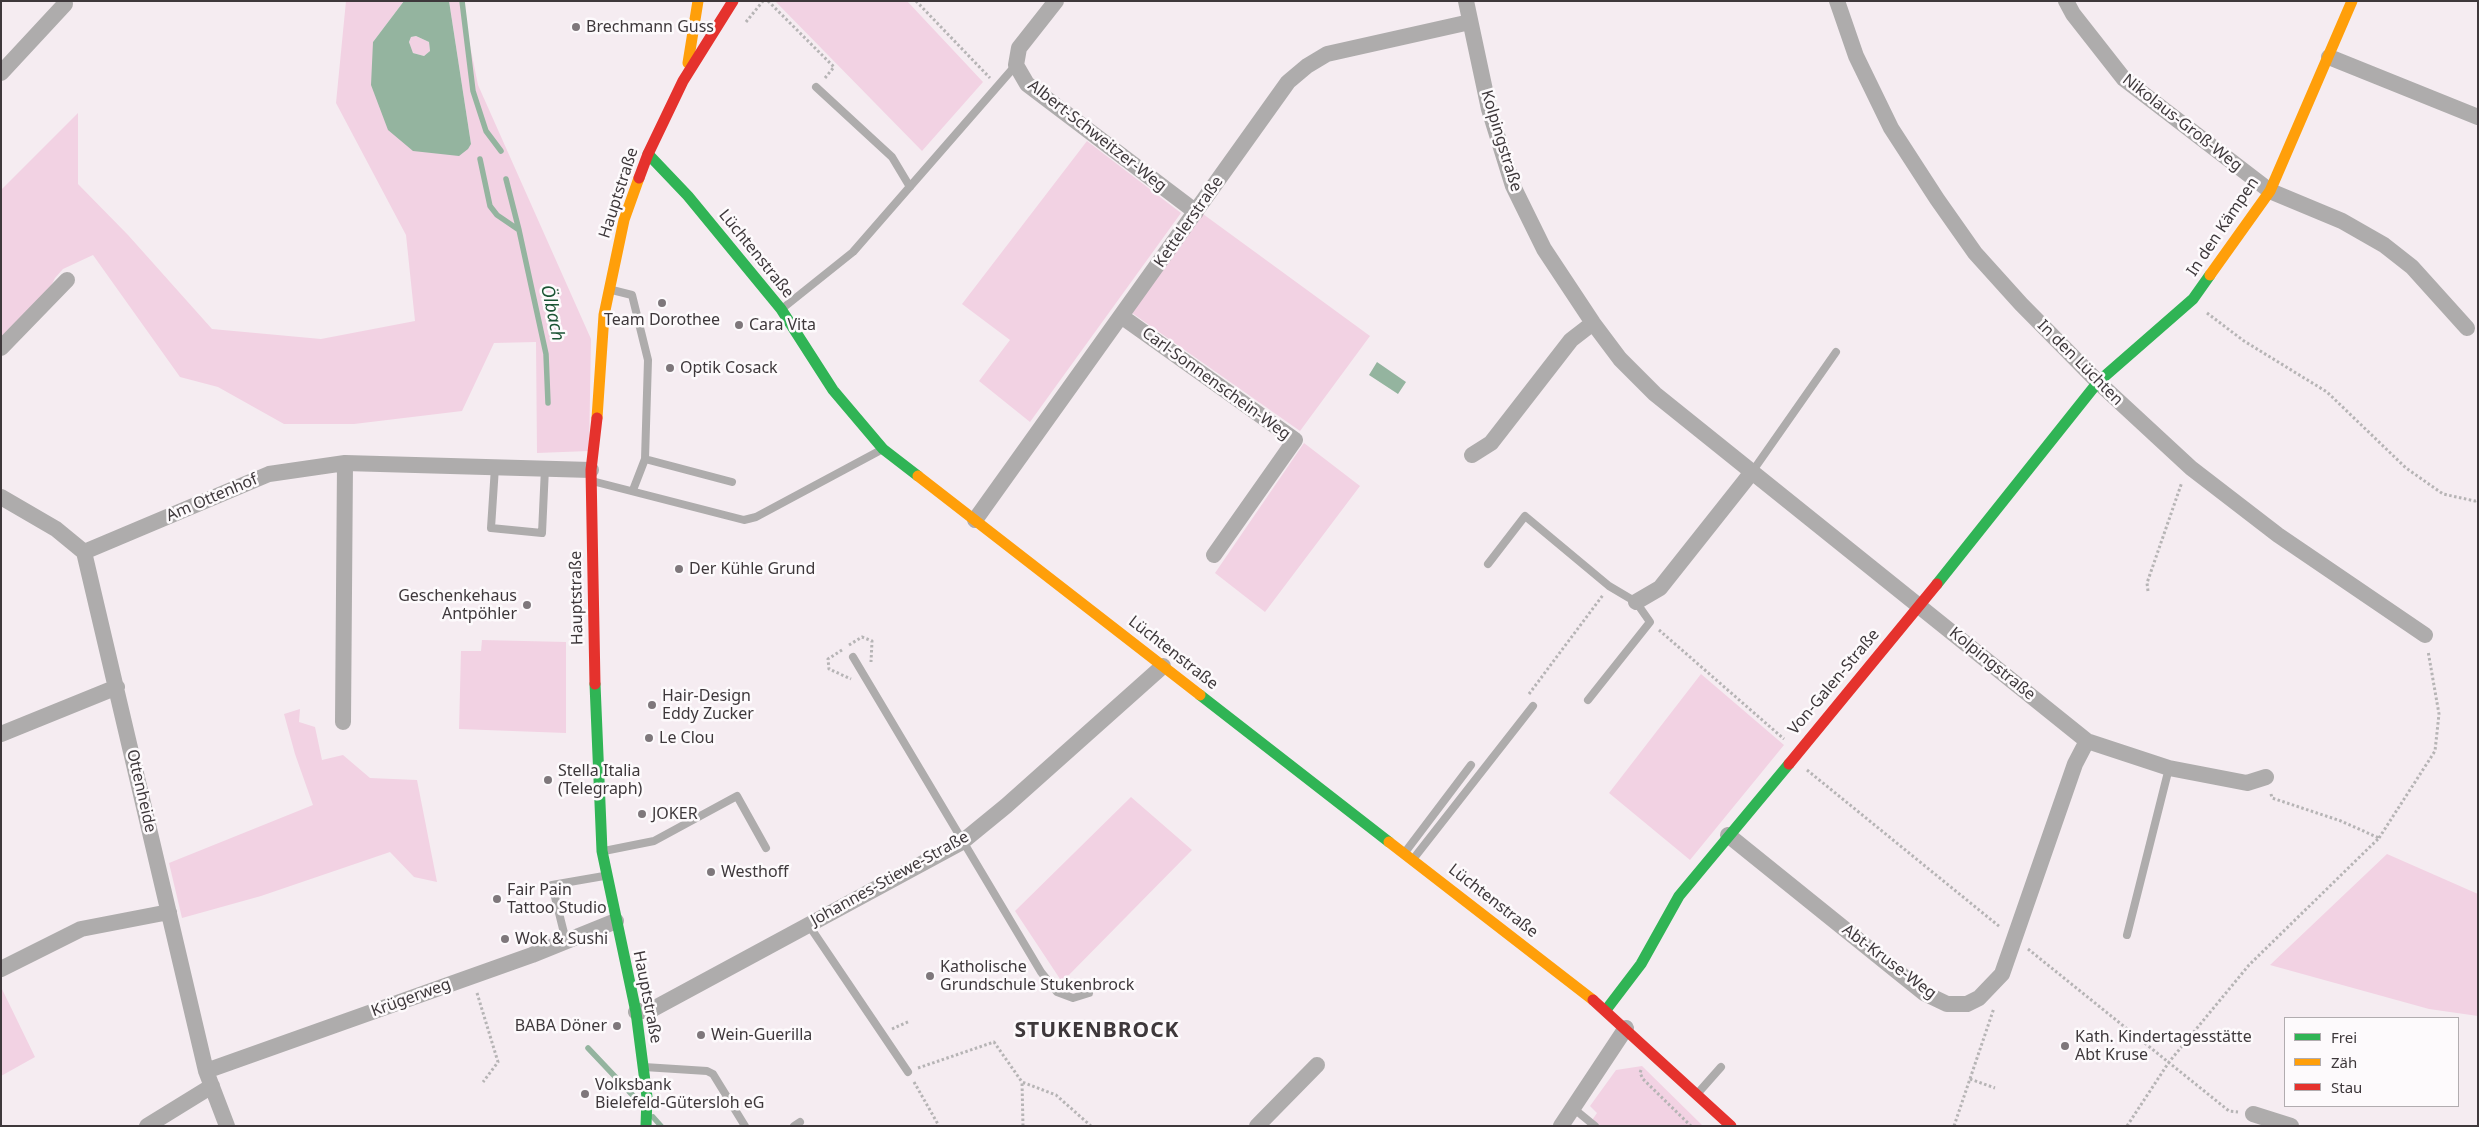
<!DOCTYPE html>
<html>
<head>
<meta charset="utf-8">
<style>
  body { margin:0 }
  #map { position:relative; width:2479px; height:1127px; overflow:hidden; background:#f5ecf1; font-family:"Noto Sans",sans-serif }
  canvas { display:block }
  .frame { position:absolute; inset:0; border:2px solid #3e383b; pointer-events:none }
  .legend { position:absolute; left:2284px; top:1017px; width:175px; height:90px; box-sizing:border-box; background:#fdfafc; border:1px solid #b1acaf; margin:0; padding:6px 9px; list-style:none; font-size:15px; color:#3e383b }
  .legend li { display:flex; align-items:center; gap:10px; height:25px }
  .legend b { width:25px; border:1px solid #b1acaf }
</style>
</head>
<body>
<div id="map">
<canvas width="2479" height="1127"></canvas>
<div class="frame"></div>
<ul class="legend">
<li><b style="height:6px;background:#30b455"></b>Frei</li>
<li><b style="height:6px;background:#ff9f0a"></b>Zäh</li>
<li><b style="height:6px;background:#e5322d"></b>Stau</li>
</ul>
</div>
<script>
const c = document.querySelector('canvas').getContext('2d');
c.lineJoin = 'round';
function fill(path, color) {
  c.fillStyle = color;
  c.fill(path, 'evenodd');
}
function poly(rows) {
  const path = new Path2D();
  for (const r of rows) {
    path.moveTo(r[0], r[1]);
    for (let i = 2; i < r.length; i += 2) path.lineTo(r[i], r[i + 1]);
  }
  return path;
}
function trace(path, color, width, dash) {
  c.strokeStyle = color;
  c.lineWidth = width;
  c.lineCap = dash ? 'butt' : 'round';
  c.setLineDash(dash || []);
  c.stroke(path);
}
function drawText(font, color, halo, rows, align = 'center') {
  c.font = font + ' "Noto Sans",sans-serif';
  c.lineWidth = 5;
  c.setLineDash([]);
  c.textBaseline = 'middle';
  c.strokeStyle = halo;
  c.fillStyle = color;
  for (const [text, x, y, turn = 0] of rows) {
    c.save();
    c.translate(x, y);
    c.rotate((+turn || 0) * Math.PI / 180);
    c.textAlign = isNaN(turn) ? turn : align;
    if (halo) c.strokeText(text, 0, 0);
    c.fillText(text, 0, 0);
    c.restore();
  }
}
fill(poly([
  [346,1,404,1,373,42,471,144,449,1,461,1,478,85,591,339,589,451,537,453,536,342,494,343,462,411,354,424,284,424,218,387,180,377,93,255,63,269,55,278,49,290,1,340,1,190,78,113,78,184,128,235,212,329,321,339,415,321,406,235,336,103],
  [775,1,907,1,983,82,922,151],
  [416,36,429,42,430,51,424,56,413,53,411,48,409,42,411,37],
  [1087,141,1181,213,1030,422,979,381,1010,340,962,304],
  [1203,214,1370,336,1300,431,1132,313],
  [1304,443,1360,486,1265,612,1215,573],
  [482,640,566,642,566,733,459,729,461,651,481,651],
  [1701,674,1784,745,1690,860,1609,793],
  [300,709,299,722,315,727,322,760,343,755,370,778,417,780,437,882,414,877,390,852,261,896,182,918,169,863,313,805,295,754,284,714],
  [1131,797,1192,850,1062,982,1015,911],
  [2387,854,2478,894,2478,1016,2429,1009,2270,965],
  [1,987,35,1057,1,1076],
  [1642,1066,1703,1126,1588,1126,1597,1113,1590,1106,1616,1070]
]), '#f2d2e3');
fill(poly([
  [404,1,449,1,471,144,468,149,459,156,413,151,388,130,371,85,373,42],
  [416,36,429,42,430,51,424,56,413,53,409,42,411,37],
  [1377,362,1406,382,1398,394,1369,375]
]), '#94b49f');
trace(poly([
  [462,1,473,91,486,131,501,151],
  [480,159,490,206,497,215,519,230,546,354,548,403],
  [506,179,519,230],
  [588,1048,640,1103],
  [653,1117,661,1126]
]), '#94b49f', 5.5);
trace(poly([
  [768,1,834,67,825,78],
  [916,1,990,78],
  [746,22,763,1],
  [2207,313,2244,341,2327,392,2406,468,2443,494,2475,501,2478,500],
  [2148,591,2147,583,2182,482],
  [1659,630,1784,739],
  [849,645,862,637,872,641,871,662],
  [842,650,828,659,829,669,851,679],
  [1529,694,1603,595],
  [1807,770,2000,927],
  [2379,838,2435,751,2439,714,2428,651],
  [2028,949,2229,1111,2238,1112],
  [477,993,498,1062,483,1082],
  [892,1029,910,1021],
  [918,1068,994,1042,1022,1082],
  [1641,1070,1640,1073,1643,1079,1691,1126],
  [1970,1079,1995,1088],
  [914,1082,939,1126],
  [1023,1126,1022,1082,1056,1095,1091,1126],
  [1954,1126,1994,1008],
  [2127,1126,2169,1062,2249,965,2379,838,2341,821,2272,798,2271,794]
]), '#b6b4b5', 3, [2.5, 2.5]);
trace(poly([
  [816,87,892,157,910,187],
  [612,290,632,295,648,360,645,459,732,482],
  [783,308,853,252,1016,65],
  [495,467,491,528,542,533,545,468],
  [1752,472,1836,352],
  [592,481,744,520,756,517,881,450],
  [633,490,645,459],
  [1488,564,1525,516,1609,586,1636,602,1650,622,1588,700],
  [853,657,1041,972,1057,992,1073,998,1089,993],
  [604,851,654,841,737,796,766,848],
  [1406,851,1471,765],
  [1414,858,1533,706],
  [808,924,908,1072],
  [2127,935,2169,768],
  [566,941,552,885,604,876],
  [644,1067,707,1071,713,1074,745,1126],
  [1698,1093,1721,1067],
  [1573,1108,1595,1126],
  [794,1126,800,1122]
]), '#aeacac', 8);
trace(poly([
  [1056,1,1019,48,1016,65,1027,84,1196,212],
  [1466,1,1489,109,1513,186,1544,249,1593,323,1620,359,1655,394,2087,741,2169,768,2247,783,2266,777],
  [1837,1,1856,56,1891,128,1937,199,1975,253,2021,304,2098,382,2191,468,2278,535,2425,635],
  [2066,1,2073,14,2124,79,2270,191,2342,221,2384,245,2412,267,2467,328],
  [2329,57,2478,117],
  [1,73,65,4],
  [1121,316,1295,440,1214,555],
  [1,348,67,280],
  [1472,455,1491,443,1571,340,1593,323],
  [1,497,56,529,84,552,206,1071,227,1126],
  [975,520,1288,82,1307,66,1327,54,1470,22],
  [84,552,269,474,345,463,591,470],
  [1636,602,1660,588,1752,472],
  [343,722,345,463],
  [1,734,117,687],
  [1728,835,1924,993,1947,1004,1967,1004,1979,998,2002,974,2075,764,2087,741],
  [1,969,81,929,169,912],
  [636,1012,653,1009,962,842,1006,806,1163,666],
  [206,1071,532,955,616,921],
  [2253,1114,2291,1126],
  [147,1126,212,1086],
  [1257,1126,1317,1065],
  [1561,1126,1626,1028]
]), '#aeacac', 16);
trace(poly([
  [648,154,688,196,781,309,833,390,883,449,918,476],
  [1937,584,2098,382,2193,299,2210,275],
  [595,684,602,851,636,1012,647,1097,646,1126],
  [1200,695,1389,842],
  [1606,1010,1641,964,1679,896,1789,764]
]), '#30b455', 11);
trace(poly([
  [688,63,698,1],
  [2210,275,2270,191,2352,1],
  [597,418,604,315,624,220,639,178],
  [918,476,1200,695],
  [1389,842,1593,1000]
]), '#ff9f0a', 11);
trace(poly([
  [639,178,648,154,683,81,733,1],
  [595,684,591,470,597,418],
  [1789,764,1937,584],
  [1593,1000,1731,1126]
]), '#e5322d', 11);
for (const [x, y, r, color] of [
  [576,27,5,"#7e777b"],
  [662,303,5,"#7e777b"],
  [739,325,5,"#7e777b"],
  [670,368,5,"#7e777b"],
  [679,569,5,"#7e777b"],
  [527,605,5,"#7e777b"],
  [652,705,5,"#7e777b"],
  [649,738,5,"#7e777b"],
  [548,780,5,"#7e777b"],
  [642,814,5,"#7e777b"],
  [711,872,5,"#7e777b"],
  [497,899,5,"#7e777b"],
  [505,939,5,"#7e777b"],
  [930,976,5,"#7e777b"],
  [617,1026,5,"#7e777b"],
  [701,1035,5,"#7e777b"],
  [2065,1046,5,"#7e777b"],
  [585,1094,5,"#7e777b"]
]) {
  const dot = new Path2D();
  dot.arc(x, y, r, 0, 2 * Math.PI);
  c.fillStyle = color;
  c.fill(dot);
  trace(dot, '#fdfafc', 2);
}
drawText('16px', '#3e383b', '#fdfafc', [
  ["Brechmann Guss",586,27],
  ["Team Dorothee",662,320,"center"],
  ["Cara Vita",749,325],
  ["Optik Cosack",680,368],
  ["Der Kühle Grund",689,569],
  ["Geschenkehaus",517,596,"right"],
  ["Antpöhler",517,614,"right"],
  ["Hair-Design",662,696],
  ["Eddy Zucker",662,714],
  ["Le Clou",659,738],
  ["Stella Italia",558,771],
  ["(Telegraph)",558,789],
  ["JOKER",652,814],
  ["Westhoff",721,872],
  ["Fair Pain",507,890],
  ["Tattoo Studio",507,908],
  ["Wok & Sushi",515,939],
  ["Katholische",940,967],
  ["Grundschule Stukenbrock",940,985],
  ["BABA Döner",607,1026,"right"],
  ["Wein-Guerilla",711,1035],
  ["Kath. Kindertagesstätte",2075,1037],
  ["Abt Kruse",2075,1055],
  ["Volksbank",595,1085],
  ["Bielefeld-Gütersloh eG",595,1103]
], 'left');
drawText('16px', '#3e383b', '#fdfafc', [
  ["Nikolaus-Groß-Weg",2182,123,38],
  ["Albert-Schweitzer-Weg",1097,136,38],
  ["Kolpingstraße",1501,141,73],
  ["Hauptstraße",619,193,-72],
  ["Kettelerstraße",1189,222,-55],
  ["In den Kämpen",2223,227,-56],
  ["Lüchtenstraße",756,254,51],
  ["In den Lüchten",2080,363,45],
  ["Carl-Sonnenschein-Weg",1216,384,36],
  ["Am Ottenhof",212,498,-23],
  ["Hauptstraße",577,598,-91],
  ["Lüchtenstraße",1173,653,38],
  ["Kolpingstraße",1992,664,39],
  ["Von-Galen-Straße",1834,682,-50],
  ["Ottenheide",141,791,77],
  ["Johannes-Stiewe-Straße",890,879,-29],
  ["Lüchtenstraße",1493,901,38],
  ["Abt-Kruse-Weg",1889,962,37],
  ["Hauptstraße",647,997,79],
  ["Krügerweg",411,998,-20]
]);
drawText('italic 18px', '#1b5434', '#fdfafc', [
  ["Ölbach",552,313,78]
]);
c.letterSpacing = '1px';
drawText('bold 21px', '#3e383b', '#fdfafc', [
  ["STUKENBROCK",1097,1031]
]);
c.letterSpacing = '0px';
</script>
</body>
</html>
